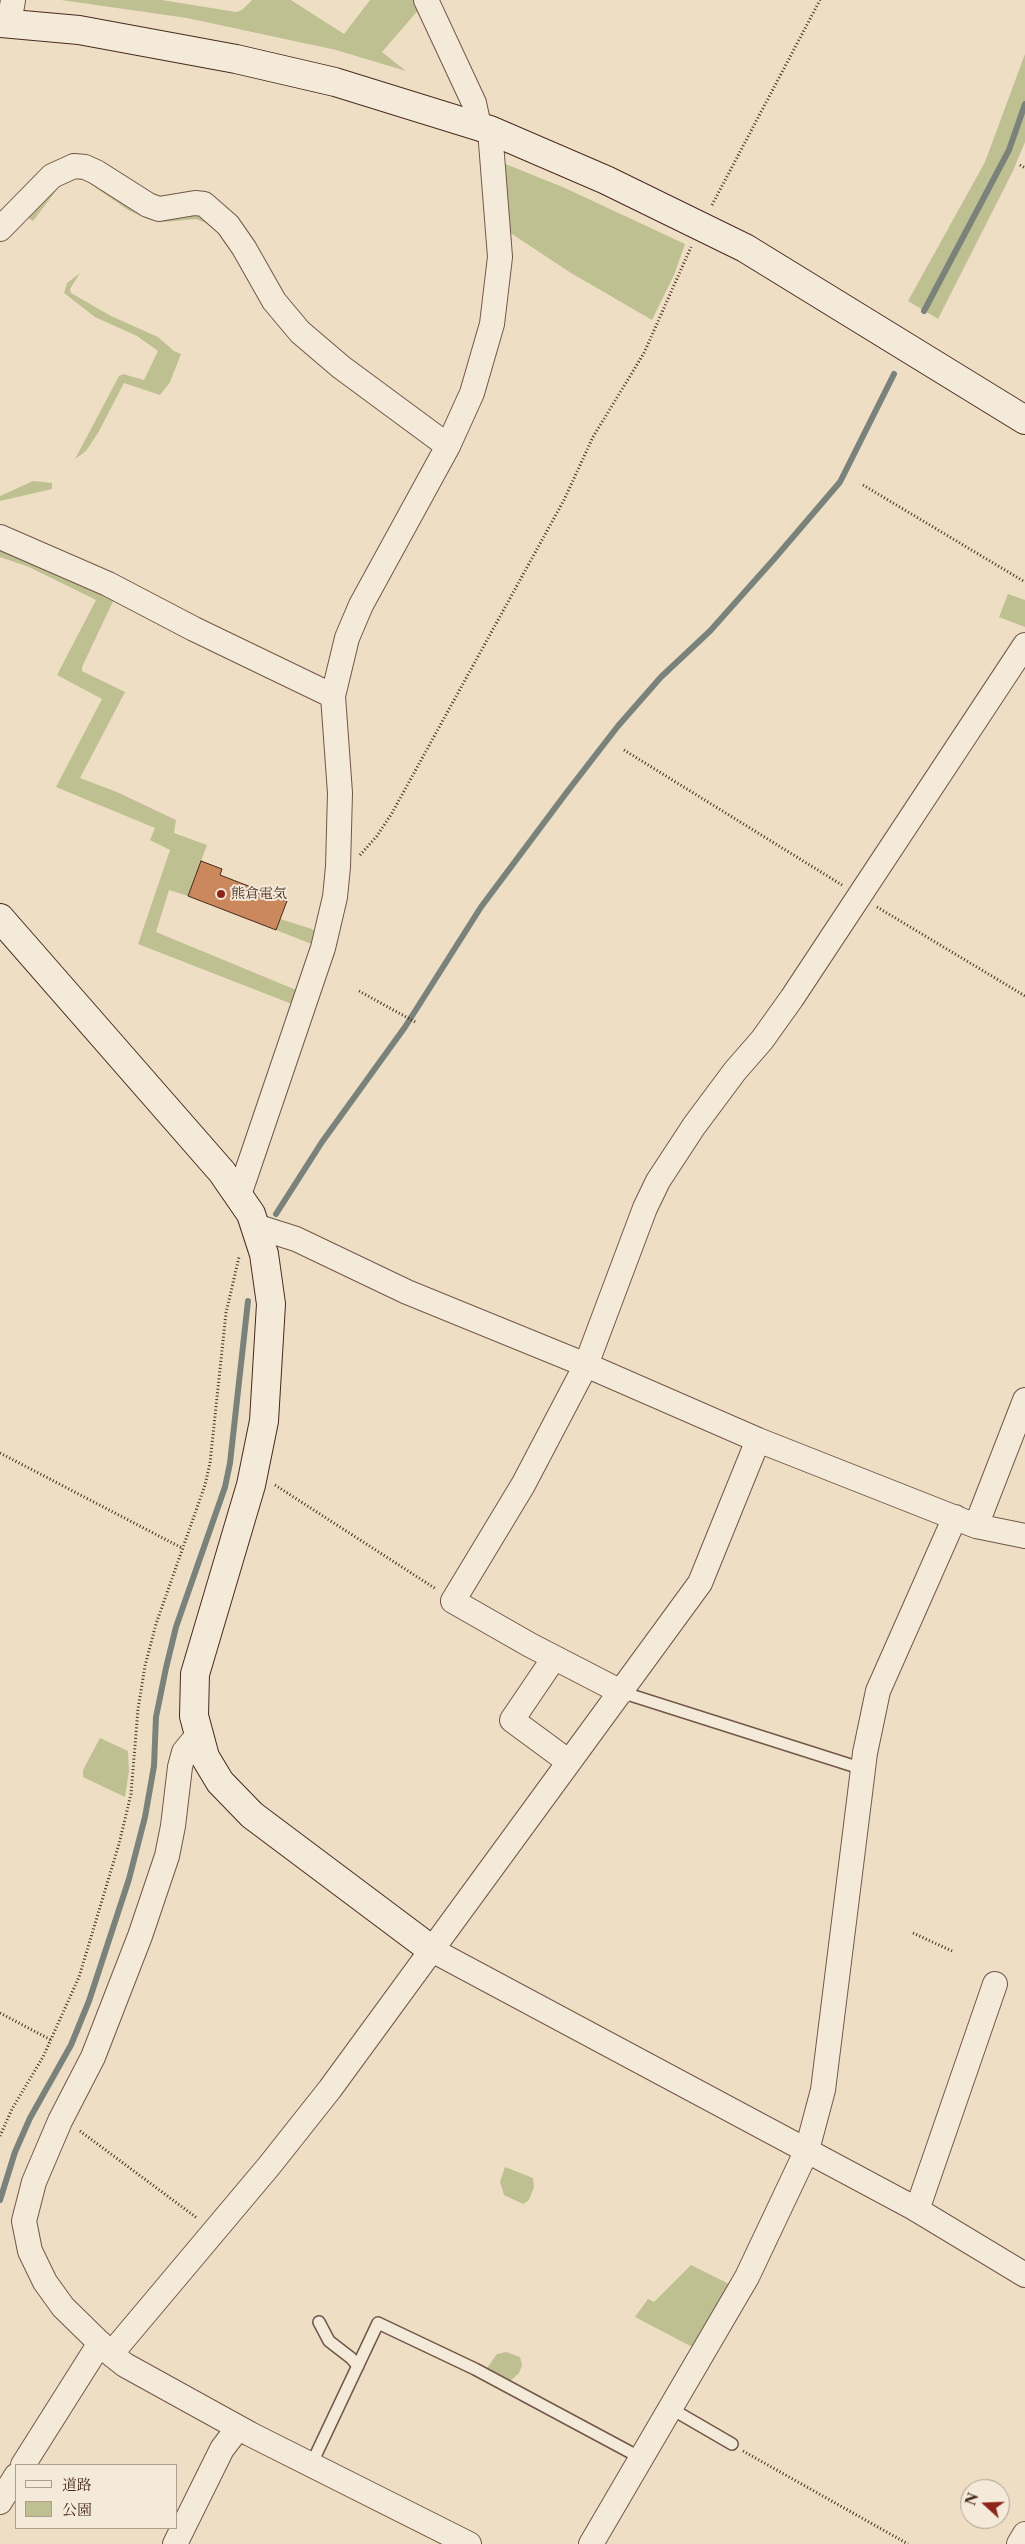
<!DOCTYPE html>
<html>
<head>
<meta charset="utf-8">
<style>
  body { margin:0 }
  #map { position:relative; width:1025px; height:2544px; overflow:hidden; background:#eedfc4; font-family:"Libre Caslon Text","Noto Serif JP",serif }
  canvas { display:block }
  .legend { position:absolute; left:15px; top:2464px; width:162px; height:65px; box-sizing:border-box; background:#f4ead9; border:1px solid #af9d8e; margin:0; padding:6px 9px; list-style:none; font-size:15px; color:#482a1e }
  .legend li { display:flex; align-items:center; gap:10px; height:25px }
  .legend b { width:25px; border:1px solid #af9d8e }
  .north { position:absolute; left:960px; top:2479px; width:50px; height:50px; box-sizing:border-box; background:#f4ead9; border:1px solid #af9d8e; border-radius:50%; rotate:290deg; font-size:14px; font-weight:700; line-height:20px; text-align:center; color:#482a1e }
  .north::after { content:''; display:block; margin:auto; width:18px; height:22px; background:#8f2418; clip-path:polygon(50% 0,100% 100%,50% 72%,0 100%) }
</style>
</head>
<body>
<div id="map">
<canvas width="1025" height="2544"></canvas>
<ul class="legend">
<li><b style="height:6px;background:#f4ead9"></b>道路</li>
<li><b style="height:14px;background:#bec091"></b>公園</li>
</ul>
<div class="north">N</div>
</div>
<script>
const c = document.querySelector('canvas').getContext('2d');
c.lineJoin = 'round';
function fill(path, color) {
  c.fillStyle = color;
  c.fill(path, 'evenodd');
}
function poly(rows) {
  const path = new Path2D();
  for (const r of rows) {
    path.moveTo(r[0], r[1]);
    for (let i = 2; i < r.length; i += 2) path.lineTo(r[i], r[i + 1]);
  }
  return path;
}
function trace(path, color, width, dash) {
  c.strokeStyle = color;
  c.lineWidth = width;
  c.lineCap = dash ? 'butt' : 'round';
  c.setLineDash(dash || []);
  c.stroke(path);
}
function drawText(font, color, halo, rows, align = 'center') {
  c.font = font + ' "Libre Caslon Text","Noto Serif JP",serif';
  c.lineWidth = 4;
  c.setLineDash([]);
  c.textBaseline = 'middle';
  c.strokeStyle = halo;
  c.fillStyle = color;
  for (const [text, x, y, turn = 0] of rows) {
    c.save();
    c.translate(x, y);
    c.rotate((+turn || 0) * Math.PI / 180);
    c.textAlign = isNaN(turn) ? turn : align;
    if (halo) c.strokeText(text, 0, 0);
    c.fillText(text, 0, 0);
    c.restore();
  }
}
fill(poly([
  [61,0,162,0,236,12,242,10,252,0,291,0,344,34,370,0,418,0,421,7,382,52,406,71,336,50,187,18],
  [1025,54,1025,142,1013,171,938,319,908,301,985,162],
  [503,163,565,188,685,244,674,275,652,320,571,273,509,232,509,209],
  [71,174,194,211,213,226,196,219,165,222,141,216,128,210,86,181,75,178,59,187,33,221,30,219,27,216],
  [80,273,70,289,71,293,111,316,158,337,174,351,181,354,170,382,160,395,124,383,98,433,86,451,75,459,119,376,123,374,144,380,158,351,137,336,95,317,64,293,67,283],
  [33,481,52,483,52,489,0,501,0,496],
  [0,543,116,595,82,667,82,671,125,692,80,778,117,792,176,820,174,833,207,845,188,896,169,890,156,932,301,992,297,1006,138,944,170,850,150,840,155,828,56,787,102,699,57,675,96,600,29,567,0,557],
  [1008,594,1025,600,1025,627,999,617],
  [280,919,312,929,316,933,314,945,276,930],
  [100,1738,128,1751,129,1771,125,1797,83,1777,83,1770],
  [505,2167,533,2178,534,2187,529,2200,523,2204,504,2195,500,2182],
  [691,2265,731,2285,698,2350,635,2317,648,2299,654,2302],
  [506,2352,520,2357,522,2365,519,2373,508,2383,490,2374,487,2368,497,2354]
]), '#bec091');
trace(poly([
  [924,311,1009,150,1025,104],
  [276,1214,322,1142,405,1027,481,907,567,792,618,726,661,677,710,631,775,558,840,482,894,374],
  [0,2200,15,2152,30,2118,71,2045,89,2001,129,1879,145,1817,154,1766,156,1717,166,1668,176,1627,225,1487,230,1463,248,1301]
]), '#7a827c', 6);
const building = poly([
  [201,861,222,869,220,875,287,901,276,930,188,896,201,861]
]);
fill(building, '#cb885d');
trace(building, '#482a1e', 1);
const lane = poly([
  [621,1692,863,1769],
  [319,2322,329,2341,351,2358,358,2366],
  [670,2408,732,2444],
  [311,2465,378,2323,475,2369,641,2458]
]);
const street = poly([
  [426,0,474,103,479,126],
  [9,24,13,0],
  [0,229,52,176,74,166,85,167,96,172,148,205,159,209,195,203,204,204,228,225,244,248,274,301,300,332,341,367,448,446],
  [0,537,108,584,194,629,333,696],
  [239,1195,323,948,335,897,338,867,340,793,333,696,347,638,361,605,448,446,472,393,492,324,500,257,490,130],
  [255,1226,296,1239,407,1292,586,1365,758,1440,976,1526,1025,1536],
  [976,1526,1025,1400],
  [554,1658,512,1720,569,1762],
  [621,1692,530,1645,453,1601,523,1485,586,1365,645,1208,658,1181,694,1126,735,1071,762,1040,792,998,1025,645],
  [198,1735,184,1752,180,1767,173,1826,167,1856,140,1936,93,2057,60,2121,34,2182,24,2221,30,2251,45,2282,63,2307,111,2354,125,2365,250,2434,469,2544],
  [432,1950,914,2208,1025,2275],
  [917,2210,995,1984],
  [111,2354,269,2166,330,2089,700,1583,758,1440],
  [23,2465,100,2343],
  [0,2502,16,2476],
  [175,2544,222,2449,238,2428],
  [591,2544,747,2277,807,2150,823,2090,865,1753,878,1691,955,1517],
  [1019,2544,1025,2534]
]);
const secondary = poly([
  [0,23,79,30,236,59,335,82,490,130,606,180,745,248,1025,420],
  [0,918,222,1172,251,1214,264,1254,271,1304,264,1421,251,1485,195,1674,194,1716,205,1757,220,1782,252,1815,432,1950]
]);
trace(lane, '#725748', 14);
trace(street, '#725748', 26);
trace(secondary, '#482a1e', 30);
trace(poly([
  [1020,165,1025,168],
  [712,205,820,0],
  [863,485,1025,582],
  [624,750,842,885],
  [360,855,377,836,392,813,564,500,593,437,644,353,691,247],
  [877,907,1025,996],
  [359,991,417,1023],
  [0,1453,182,1548],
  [275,1485,436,1589],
  [913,1933,952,1951],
  [0,2013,51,2040],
  [80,2131,197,2218],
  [0,2136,12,2109,43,2057,79,1977,119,1844,131,1794,138,1709,145,1666,156,1624,205,1485,210,1463,226,1313,239,1257],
  [743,2451,908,2544]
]), '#482a1e', 3, [1, 2.5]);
trace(lane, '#f4ead9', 11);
trace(street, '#f4ead9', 24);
trace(secondary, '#f4ead9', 28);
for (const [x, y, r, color] of [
  [221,894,5,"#8f2418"]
]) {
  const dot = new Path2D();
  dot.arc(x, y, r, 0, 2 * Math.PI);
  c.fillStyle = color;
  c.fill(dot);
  trace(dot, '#f4ead9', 2);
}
drawText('14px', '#482a1e', '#f4ead9', [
  ["熊倉電気",231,894]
], 'left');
</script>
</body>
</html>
